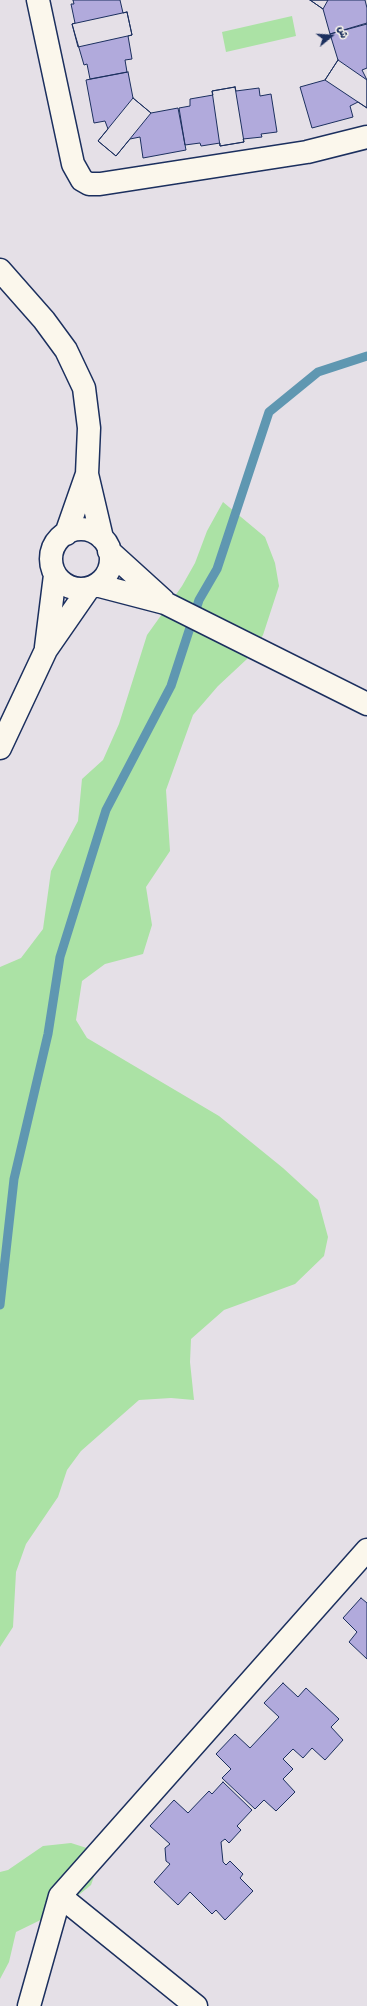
<!DOCTYPE html>
<html>
<head>
<meta charset="utf-8">
<style>
  body { margin:0 }
  #map { position:relative; width:367px; height:2006px; overflow:hidden; background:#e5e0e7; font-family:"Shantell Sans","Playpen Sans Arabic",sans-serif }
  canvas { display:block }
  .north { position:absolute; left:311px; top:16px; width:40px; height:40px; -webkit-text-stroke:3px #fbf7ec; paint-order:stroke; rotate:72deg; font-size:11px; font-weight:700; line-height:16px; text-align:center; color:#1b2f5e }
  .north::after { content:''; display:block; margin:auto; width:14px; height:18px; background:#1b2f5e; clip-path:polygon(50% 0,100% 100%,50% 72%,0 100%) }
</style>
</head>
<body>
<div id="map">
<canvas width="367" height="2006"></canvas>
<div class="north">ش</div>
</div>
<script>
const c = document.querySelector('canvas').getContext('2d');
c.lineJoin = 'round';
function fill(path, color) {
  c.fillStyle = color;
  c.fill(path, 'evenodd');
}
function poly(rows) {
  const path = new Path2D();
  for (const r of rows) {
    if (r.length === 3) {
      path.moveTo(r[0] + r[2], r[1]);
      path.arc(r[0], r[1], r[2], 0, 2 * Math.PI);
      continue;
    }
    path.moveTo(r[0], r[1]);
    for (let i = 2; i < r.length; i += 2) path.lineTo(r[i], r[i + 1]);
  }
  return path;
}
function trace(path, color, width, dash) {
  c.strokeStyle = color;
  c.lineWidth = width;
  c.lineCap = dash ? 'butt' : 'round';
  c.setLineDash(dash || []);
  c.stroke(path);
}
fill(poly([
  [292,16,296,36,226,52,222,32],
  [223,502,265,537,275,563,279,586,263,635,247,659,218,686,193,715,166,790,170,851,146,887,152,925,143,954,105,964,82,981,76,1020,87,1038,219,1116,283,1168,318,1200,328,1237,324,1256,295,1284,224,1310,191,1339,190,1362,194,1400,171,1398,139,1400,81,1451,67,1470,58,1497,26,1544,16,1572,13,1627,0,1647,0,967,21,958,43,929,51,871,78,821,82,779,103,760,119,724,147,635,182,586,195,563,207,531],
  [71,1843,96,1851,97,1868,91,1885,59,1911,16,1932,9,1962,0,1979,0,1872,8,1870,43,1846]
]), '#abe2a5');
trace(poly([
  [0,1305,14,1179,48,1034,60,957,106,810,171,686,199,600,217,569,269,412,318,372,367,356]
]), '#5f97b1', 9);
const building = poly([
  [73,0,120,0,123,13,127,12,132,35,128,36,132,59,125,60,127,72,90,79,87,64,84,65,72,24,75,23,71,4,74,4,73,0],
  [310,0,328,0,323,9,310,0],
  [310,0,365,0,367,8,367,23,330,34,323,9,310,0],
  [127,12,132,35,78,47,72,24,127,12],
  [367,24,367,68,362,70,367,80,367,108,358,102,350,106,353,117,312,128,300,87,325,80,338,60,330,34,367,24],
  [338,60,367,80,367,108,325,80,338,60],
  [128,72,133,98,151,113,178,108,186,150,143,158,140,137,130,139,116,156,98,141,108,129,105,121,94,123,86,80,128,72],
  [235,87,244,142,220,146,212,91,235,87],
  [235,87,236,91,259,88,260,96,271,94,277,132,261,134,262,137,243,139,244,142,220,146,220,143,201,146,200,143,185,145,179,108,190,106,190,99,213,95,212,91,235,87],
  [133,98,151,113,116,156,98,141,133,98],
  [361,1598,367,1603,367,1659,349,1642,357,1632,343,1618,361,1598],
  [283,1683,298,1697,306,1688,339,1719,331,1727,343,1740,325,1760,312,1748,303,1758,293,1749,283,1759,293,1769,283,1779,295,1792,276,1811,264,1800,255,1809,222,1778,231,1769,216,1754,235,1734,250,1748,279,1717,264,1703,283,1683],
  [223,1782,252,1810,237,1826,241,1830,229,1843,225,1839,221,1842,223,1862,226,1865,230,1861,243,1874,240,1878,253,1891,225,1920,216,1910,212,1914,190,1892,178,1905,154,1882,170,1864,166,1861,165,1848,170,1844,150,1826,174,1800,188,1813,209,1791,212,1794,223,1782]
]);
fill(building, '#b1aadc');
trace(building, '#1b2f5e', 1);
const minor = poly([
  [38,0,73,164,82,180,89,184,100,184,307,152,367,137],
  [0,270,44,320,66,350,84,388,89,428,87,474,102,538],
  [81,559,30],
  [66,534,87,474],
  [109,551,163,600],
  [96,585,165,603,367,704],
  [46,647,55,575],
  [0,748,46,650,89,588],
  [60,1896,196,2006],
  [29,2006,60,1896,367,1550]
]);
trace(minor, '#1b2f5e', 25);
trace(minor, '#fbf7ec', 22);
</script>
</body>
</html>
